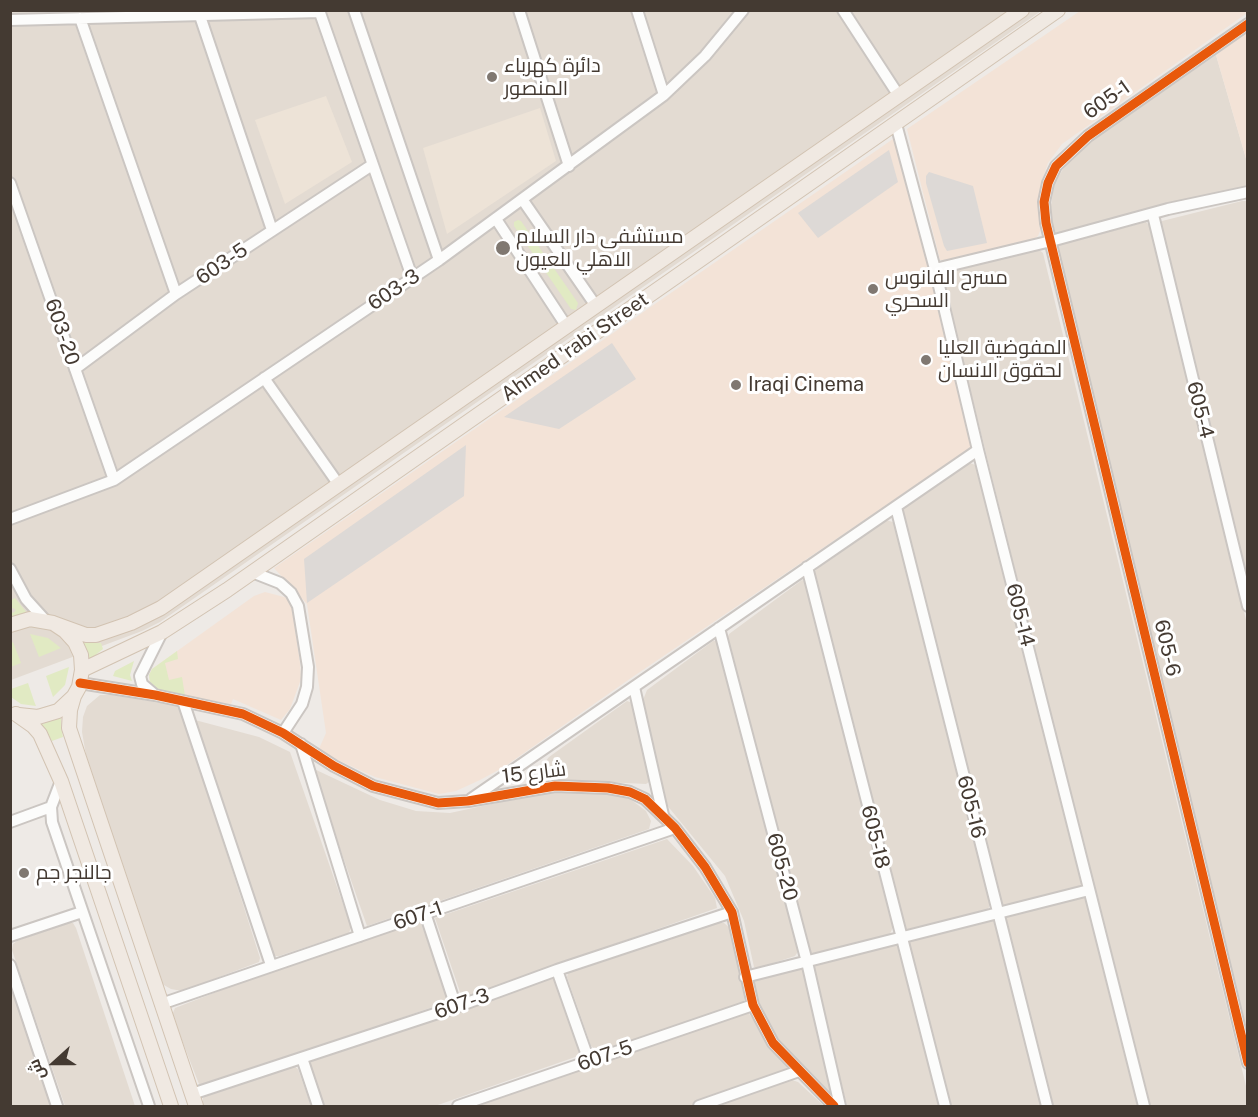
<!DOCTYPE html>
<html>
<head>
<meta charset="utf-8">
<style>
  body { margin:0 }
  #map { position:relative; width:1258px; height:1117px; overflow:hidden; background:#eeeae6; font-family:"Public Sans",Cairo,sans-serif }
  canvas { display:block }
  .frame { position:absolute; inset:0; border:12px solid #443a32; pointer-events:none }
  .north { position:absolute; left:24px; top:1033px; width:60px; height:60px; -webkit-text-stroke:4px #fff; paint-order:stroke; rotate:249deg; font-size:16px; font-weight:700; line-height:24px; text-align:center; color:#443a32 }
  .north::after { content:''; display:block; margin:auto; width:21px; height:27px; background:#443a32; clip-path:polygon(50% 0,100% 100%,50% 72%,0 100%) }
</style>
</head>
<body>
<div id="map">
<canvas width="1258" height="1117"></canvas>
<div class="frame"></div>
<div class="north">ش</div>
</div>
<script>
const c = document.querySelector('canvas').getContext('2d');
c.lineJoin = 'round';
function fill(path, color) {
  c.fillStyle = color;
  c.fill(path, 'evenodd');
}
function poly(rows) {
  const path = new Path2D();
  for (const r of rows) {
    path.moveTo(r[0], r[1]);
    for (let i = 2; i < r.length; i += 2) path.lineTo(r[i], r[i + 1]);
  }
  return path;
}
function trace(path, color, width, dash) {
  c.strokeStyle = color;
  c.lineWidth = width;
  c.lineCap = dash ? 'butt' : 'round';
  c.setLineDash(dash || []);
  c.stroke(path);
}
function drawText(font, color, halo, rows, align = 'center') {
  c.font = font + ' "Public Sans",Cairo,sans-serif';
  c.lineWidth = 6;
  c.setLineDash([]);
  c.textBaseline = 'middle';
  c.strokeStyle = halo;
  c.fillStyle = color;
  for (const [text, x, y, turn = 0] of rows) {
    c.save();
    c.translate(x, y);
    c.rotate((+turn || 0) * Math.PI / 180);
    c.textAlign = isNaN(turn) ? turn : align;
    if (halo) c.strokeText(text, 0, 0);
    c.fillText(text, 0, 0);
    c.restore();
  }
}
fill(poly([
  [10,11,1041,11,160,622,142,631,11,680],
  [1216,55,1247,162,1247,188,1056,234,1052,222,1051,206,1054,185,1063,169,1081,148],
  [1242,201,1247,201,1247,577,1160,223,1162,221],
  [1146,222,1152,228,1247,624,1247,1048,1056,248,1058,245],
  [1038,249,1043,253,1247,1090,1247,1106,1148,1106,943,280,945,272],
  [970,463,978,466,1083,881,1077,890,1003,906,1000,905,902,510,904,506,965,464],
  [886,520,896,523,990,905,987,911,904,930,814,576,815,571,821,566],
  [802,580,807,582,894,925,889,936,814,954,811,953,809,949,727,639,729,634],
  [718,640,799,950,795,956,758,968,754,967,744,921,725,876,666,804,643,700,647,690,713,641],
  [100,695,112,695,180,706,260,958,259,962,182,991,171,989,162,984,90,778,82,732,83,717,87,706],
  [627,701,633,703,651,778,649,782,646,784,562,780,549,775,544,763,549,757],
  [195,720,259,737,290,752,351,927,349,933,279,956,275,956,272,952],
  [312,768,380,800,416,811,450,813,533,795,573,790,609,793,630,799,646,811,651,821,649,829,367,926],
  [667,839,693,866,715,898,717,908,462,998,435,918],
  [1082,896,1088,903,1139,1106,1051,1106,1004,915],
  [990,918,997,924,1043,1106,951,1106,907,947,908,942,911,939],
  [420,921,448,997,447,1002,204,1087,199,1084,172,1015,175,1008,268,972],
  [67,923,73,923,76,928,135,1106,65,1106,12,950,13,944,17,941],
  [714,923,724,923,731,929,745,997,744,1002,740,1005,598,1051,591,1046,567,977,568,973,573,968],
  [895,943,899,949,940,1106,847,1106,812,963],
  [800,968,802,969,834,1091,831,1096,781,1045,769,1027,758,1004,751,981,754,979],
  [11,977,53,1106,11,1106],
  [550,977,556,980,581,1055,435,1106,324,1106,311,1067,311,1062,315,1058],
  [747,1011,787,1067,787,1072,783,1075,690,1106,472,1106],
  [294,1066,298,1069,311,1106,203,1106,203,1098,209,1093],
  [792,1080,798,1082,824,1106,716,1106]
]), '#e3dbd2');
fill(poly([
  [1080,11,1247,11,1247,13,1062,144,1048,163,1042,180,1038,198,1040,231,1038,236,1031,241,946,261,940,260,907,129],
  [1247,32,1247,162,1216,55],
  [893,139,897,142,973,444,972,447,631,678,504,767,480,780,456,791,439,794,375,777,318,751,326,733,307,604,274,568],
  [265,592,288,598,292,608,300,663,301,679,290,709,281,720,233,699,231,704,174,694,150,683,149,675,152,669,254,596]
]), '#f3e3d7');
fill(poly([
  [326,96,352,162,285,204,255,120],
  [540,108,556,161,447,234,423,148]
]), '#ede3d7');
fill(poly([
  [518,220,521,221,578,303,576,310,571,309,514,226,514,222],
  [15,598,27,613,11,619,11,611,13,613,16,610,13,608,11,610,11,600],
  [30,634,48,638,61,648,39,657],
  [13,642,21,663,11,667,11,643],
  [81,643,101,643,103,649,88,661],
  [177,651,178,659,165,663,169,680,182,677,185,696,155,690,150,683,149,675,152,669],
  [134,661,130,675,132,681,113,676,115,671],
  [69,667,65,685,53,697,46,676],
  [28,683,34,701,36,706,21,704,11,697,11,689],
  [61,717,61,727,63,737,52,741,40,725]
]), '#e1eac3');
fill(poly([
  [889,150,898,182,818,238,798,213],
  [929,172,973,186,987,243,947,251,944,246,926,183,926,176],
  [612,343,636,379,559,429,504,417],
  [466,445,464,496,307,603,304,559]
]), '#ddd9d6');
const minor = poly([
  [319,10,412,277],
  [354,10,439,260],
  [519,10,569,166],
  [637,10,664,95],
  [843,10,899,96],
  [200,16,272,230],
  [80,18,176,294],
  [10,20,320,12],
  [1248,24,1088,136,1056,166,1048,183,1044,202,1046,223,1248,1063],
  [896,124,935,269,978,450,1144,1106],
  [10,183,114,480],
  [522,199,596,306],
  [1153,215,1248,606],
  [496,219,567,327],
  [935,269,1051,241,1168,209,1248,192],
  [75,369,176,294,372,165],
  [264,378,339,485],
  [896,507,1047,1106],
  [10,519,114,480,439,260,664,95,705,56,743,10],
  [807,567,945,1106],
  [10,569,26,599,45,620],
  [252,572,280,583,291,593,298,606,308,667,307,687,302,704,283,733],
  [719,628,807,962,840,1106],
  [80,683,155,695,243,714,283,733,334,766,373,786,438,803,468,801,555,786,608,788,630,792,645,799,675,828,705,867,732,912,753,1005,773,1043,834,1106],
  [634,687,663,815],
  [155,695,142,684,140,676,162,632],
  [183,701,271,965],
  [301,744,360,936],
  [61,781,51,807,52,822,149,1106],
  [471,799,978,450],
  [10,822,51,807],
  [425,913,456,1007],
  [10,936,82,912],
  [10,965,57,1106],
  [557,970,589,1061],
  [745,977,1089,890],
  [161,1004,675,828],
  [302,1058,318,1106],
  [192,1094,456,1007,557,970,732,912],
  [458,1106,753,1005],
  [699,1106,799,1071]
]);
const major = poly([
  [53,623,86,635,96,635,131,623,161,608,1022,10],
  [10,625,30,619,53,623,65,631,75,642,81,655,82,670,79,687,74,696,58,711,38,717,19,715],
  [82,670,162,632,227,590,1058,10],
  [74,696,70,710,69,728,196,1106],
  [16,714,33,726,40,734,61,781,171,1106]
]);
trace(minor, '#cbc6c2', 14);
trace(major, '#d2c3b2', 16);
trace(minor, '#fcfcfb', 10);
trace(major, '#f0e9e2', 14);
trace(poly([
  [1248,24,1088,136,1056,166,1048,183,1044,202,1046,223,1248,1063],
  [80,683,155,695,243,714,283,733,334,766,373,786,438,803,468,801,555,786,608,788,630,792,645,799,675,828,705,867,732,912,753,1005,773,1043,834,1106]
]), '#e8590c', 9);
for (const [x, y, r, color] of [
  [492,77,6,"#807871"],
  [503,248,8,"#807871"],
  [873,289,6,"#807871"],
  [926,360,6,"#807871"],
  [736,385,6,"#807871"],
  [24,873,6,"#807871"]
]) {
  const dot = new Path2D();
  dot.arc(x, y, r, 0, 2 * Math.PI);
  c.fillStyle = color;
  c.fill(dot);
  trace(dot, '#fff', 2);
}
drawText('20px', '#443a32', '#fff', [
  ["دائرة كهرباء",504,66],
  ["المنصور",504,89],
  ["مستشفى دار السلام",516,237],
  ["الاهلي للعيون",516,260],
  ["مسرح الفانوس",885,278],
  ["السحري",885,301],
  ["المفوضية العليا",938,348],
  ["لحقوق الانسان",938,371],
  ["Iraqi Cinema",748,385],
  ["جالنجر جم",36,873]
], 'left');
drawText('20px', '#443a32', '#fff', [
  ["605-1",1107,100,-35],
  ["603-5",222,264,-34],
  ["603-3",394,290,-34],
  ["603-20",62,332,71],
  ["Ahmed 'rabi Street",575,347,-35],
  ["605-4",1200,410,76],
  ["605-14",1020,615,76],
  ["605-6",1167,648,77],
  ["شارع 15",534,773,-7],
  ["605-16",971,807,76],
  ["605-18",875,837,76],
  ["605-20",782,867,75],
  ["607-1",418,916,-19],
  ["607-3",462,1004,-19],
  ["607-5",605,1056,-19]
]);
</script>
</body>
</html>
